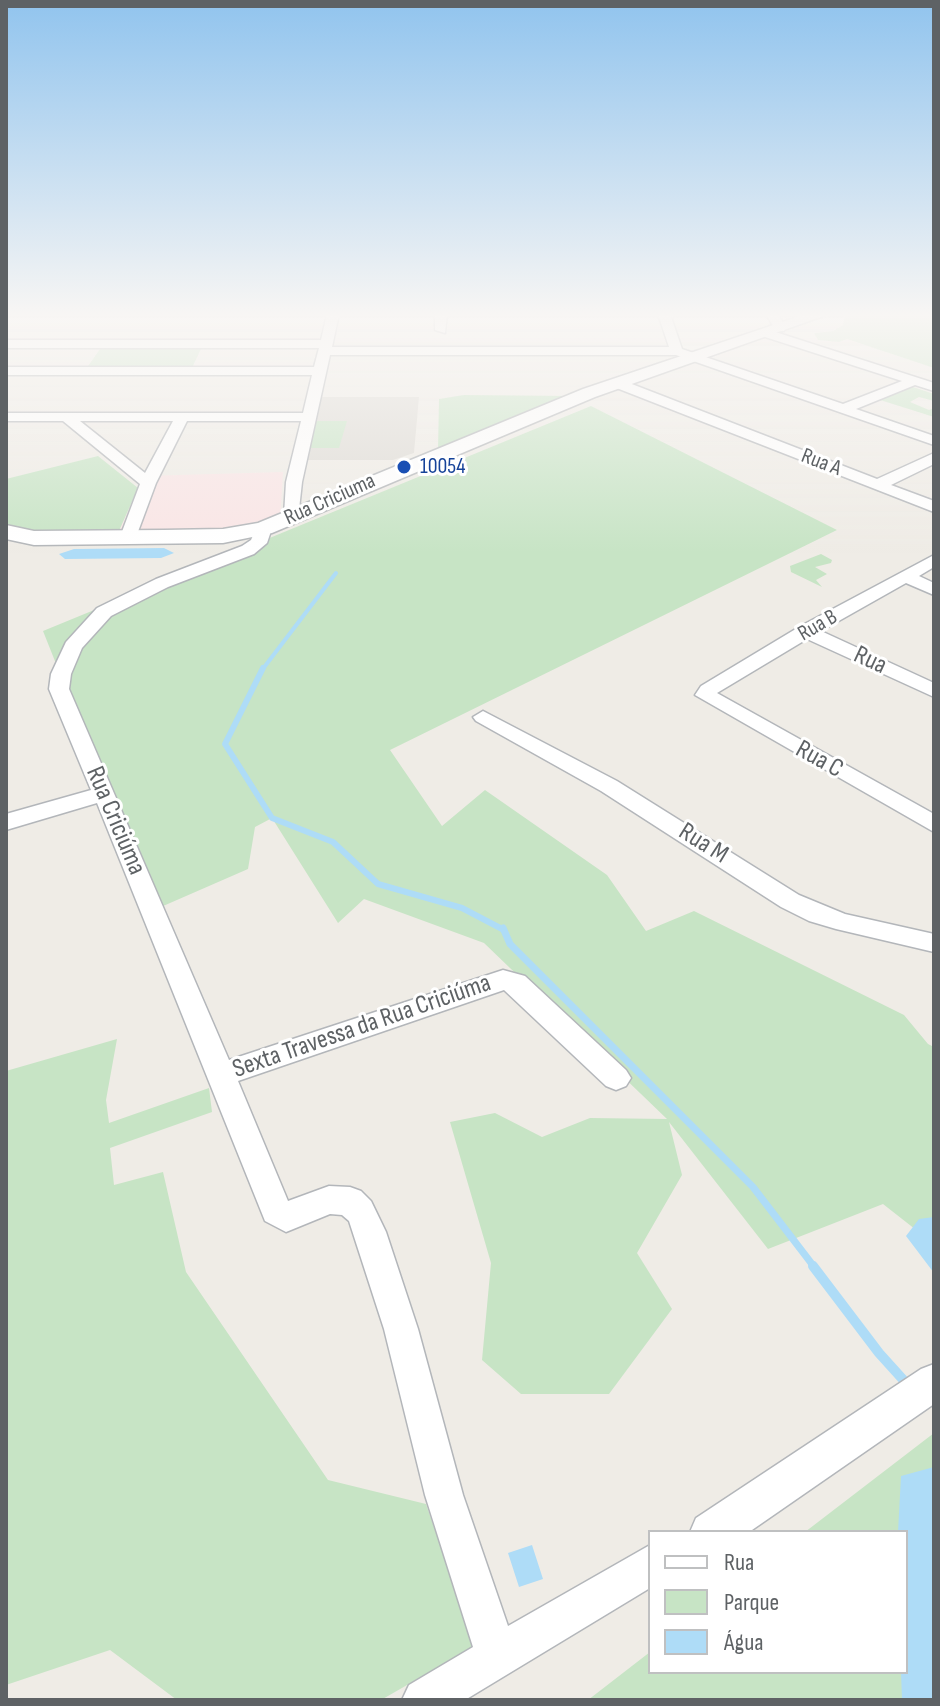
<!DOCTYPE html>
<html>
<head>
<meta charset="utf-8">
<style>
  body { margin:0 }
  #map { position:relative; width:940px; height:1706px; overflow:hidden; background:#efece6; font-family:"Sofia Sans Condensed",sans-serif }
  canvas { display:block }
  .frame { position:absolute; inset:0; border:8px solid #5e6265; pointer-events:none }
  .legend { position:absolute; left:648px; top:1530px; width:260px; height:144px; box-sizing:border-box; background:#fff; border:2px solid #bfc0c1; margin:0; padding:10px 14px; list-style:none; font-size:24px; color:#5e6265 }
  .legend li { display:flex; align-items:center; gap:16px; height:40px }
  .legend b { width:40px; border:2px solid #bfc0c1 }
</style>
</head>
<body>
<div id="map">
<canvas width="940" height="1706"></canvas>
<div class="frame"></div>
<ul class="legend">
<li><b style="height:10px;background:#fff"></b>Rua</li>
<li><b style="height:22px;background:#c7e4c5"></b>Parque</li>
<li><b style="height:22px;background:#aedcf7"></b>Água</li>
</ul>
</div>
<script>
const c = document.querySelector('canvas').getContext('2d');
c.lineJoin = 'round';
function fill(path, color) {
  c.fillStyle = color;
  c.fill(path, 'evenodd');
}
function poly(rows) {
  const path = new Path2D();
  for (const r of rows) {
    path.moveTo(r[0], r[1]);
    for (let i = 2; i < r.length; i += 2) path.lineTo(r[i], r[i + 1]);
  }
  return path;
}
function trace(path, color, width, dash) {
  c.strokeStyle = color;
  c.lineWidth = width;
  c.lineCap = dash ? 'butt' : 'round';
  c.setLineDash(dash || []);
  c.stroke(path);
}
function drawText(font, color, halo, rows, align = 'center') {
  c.font = font + ' "Sofia Sans Condensed",sans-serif';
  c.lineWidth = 6;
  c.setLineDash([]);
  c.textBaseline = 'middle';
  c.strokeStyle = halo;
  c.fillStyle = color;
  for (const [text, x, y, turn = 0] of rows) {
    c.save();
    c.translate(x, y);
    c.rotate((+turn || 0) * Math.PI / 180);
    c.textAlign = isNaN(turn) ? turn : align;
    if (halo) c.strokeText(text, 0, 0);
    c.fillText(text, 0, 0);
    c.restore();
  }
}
fill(poly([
  [317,397,419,397,414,453,393,460,301,460]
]), '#dedbd5');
fill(poly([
  [283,472,280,522,254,531,115,540,144,476]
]), '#f9e5e5');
fill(poly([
  [845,314,934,314,934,368,847,339,839,342,818,340,814,333,833,331,843,325],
  [100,349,201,349,191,370,86,369],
  [907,385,934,394,934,401,919,397,910,402,929,410,934,408,934,417,877,399],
  [464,395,575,396,438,450,439,399],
  [591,406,837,530,390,750,442,826,485,790,607,875,646,931,694,911,904,1015,928,1044,934,1047,934,1244,883,1204,768,1249,669,1122,682,1175,637,1253,672,1309,609,1394,521,1394,482,1360,491,1263,450,1122,495,1113,542,1137,590,1118,667,1119,484,943,364,899,338,923,272,818,255,827,248,869,154,910,43,631],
  [315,421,347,421,339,448,307,448],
  [98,456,138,488,115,540,6,536,6,479],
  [821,554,832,560,831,563,815,567,827,574,816,580,822,587,791,572,790,566],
  [117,1039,106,1100,109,1123,209,1088,212,1112,110,1148,114,1185,163,1172,186,1272,328,1480,426,1504,475,1646,381,1700,177,1700,110,1650,6,1685,6,1071],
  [934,1433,934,1700,588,1700,650,1652,650,1672,906,1672,906,1532,805,1532]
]), '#c7e4c5');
fill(poly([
  [164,548,174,553,161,558,65,559,59,554,74,549],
  [934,1217,934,1273,906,1236,919,1219],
  [934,1467,934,1700,902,1700,901,1672,906,1672,906,1532,898,1532,901,1476],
  [532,1545,543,1579,519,1587,508,1553]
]), '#aedcf7');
trace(poly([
  [262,670,336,573]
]), '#aedcf7', 4);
trace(poly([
  [263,668,225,744,272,818,333,842,378,884,462,908,504,930]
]), '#aedcf7', 6);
trace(poly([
  [503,928,510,944,753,1187,815,1268]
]), '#aedcf7', 7);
trace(poly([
  [813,1266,879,1353,907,1384]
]), '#aedcf7', 10);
const street = poly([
  [327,314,339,314,332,347,669,347,658,314,670,314,682,349,843,404,902,381,762,336,760,333,766,329,934,383,934,391,915,385,856,409,934,436,934,445,676,355,330,355,302,482,298,518,292,520,284,515,286,482,301,421,187,421,156,483,136,537,128,542,120,537,140,484,63,421,6,421,6,413,303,413,312,375,6,375,6,367,314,367,319,348,6,348,6,340,321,340,327,314],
  [80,421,173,421,145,473,80,421],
  [435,314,447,314,445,333,435,330,435,314],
  [766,314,778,314,786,328,784,331,776,331,766,314],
  [614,381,624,381,877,479,934,453,934,464,891,485,934,501,934,512,614,387,614,381],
  [264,523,272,528,267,543,254,554,168,587,111,616,82,648,71,674,69,689,229,1060,503,970,525,976,626,1070,631,1078,626,1086,616,1090,606,1086,504,990,238,1081,288,1201,329,1186,350,1187,361,1191,371,1201,386,1232,418,1329,463,1495,508,1626,650,1545,650,1588,465,1700,402,1700,409,1685,473,1647,425,1495,384,1329,349,1221,342,1215,330,1214,286,1232,265,1221,97,803,6,830,6,814,91,790,49,689,51,674,66,642,97,608,156,579,242,546,251,540,258,524,264,523],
  [934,555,934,567,919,576,934,583,934,595,906,583,821,631,934,683,934,697,807,639,717,693,934,814,934,832,695,695,701,686,799,627,934,555],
  [483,711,617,781,799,895,845,914,934,934,934,952,836,929,809,921,781,907,601,791,476,721,473,717,483,711],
  [934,1364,934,1404,752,1530,690,1532,696,1518,921,1369,934,1364]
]);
const secondary = poly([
  [806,314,829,314,595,397,272,533,223,543,34,545,6,539,6,525,34,531,164,530,223,529,258,523,583,389,806,314]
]);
trace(street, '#b3b6ba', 3);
trace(secondary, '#b3b6b9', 3);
fill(street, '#fff');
fill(secondary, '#fff');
fill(poly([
  [725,314,754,314,754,316,727,316]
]), '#aeaba8');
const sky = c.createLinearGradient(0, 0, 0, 553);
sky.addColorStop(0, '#91c4ee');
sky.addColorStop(0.57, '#f8f6f4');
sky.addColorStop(1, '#f8f6f400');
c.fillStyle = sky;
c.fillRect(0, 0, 940, 553);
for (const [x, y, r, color] of [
  [404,467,8,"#1a4fb4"]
]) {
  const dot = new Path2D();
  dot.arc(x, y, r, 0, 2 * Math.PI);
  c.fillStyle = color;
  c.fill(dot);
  trace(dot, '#fff', 3);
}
drawText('22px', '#5e6265', '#fff', [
  ["Rua A",821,463,21],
  ["Rua Criciuma",330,500,-24],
  ["Rua B",818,626,-30]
]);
drawText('22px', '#164399', '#fff', [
  ["10054",420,467]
], 'left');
drawText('26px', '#5e6265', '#fff', [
  ["Rua",870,661,25],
  ["Rua C",819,760,29],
  ["Rua Criciúma",115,821,67],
  ["Rua M",703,844,32],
  ["Sexta Travessa da Rua Criciúma",362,1027,-19]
]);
</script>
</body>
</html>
